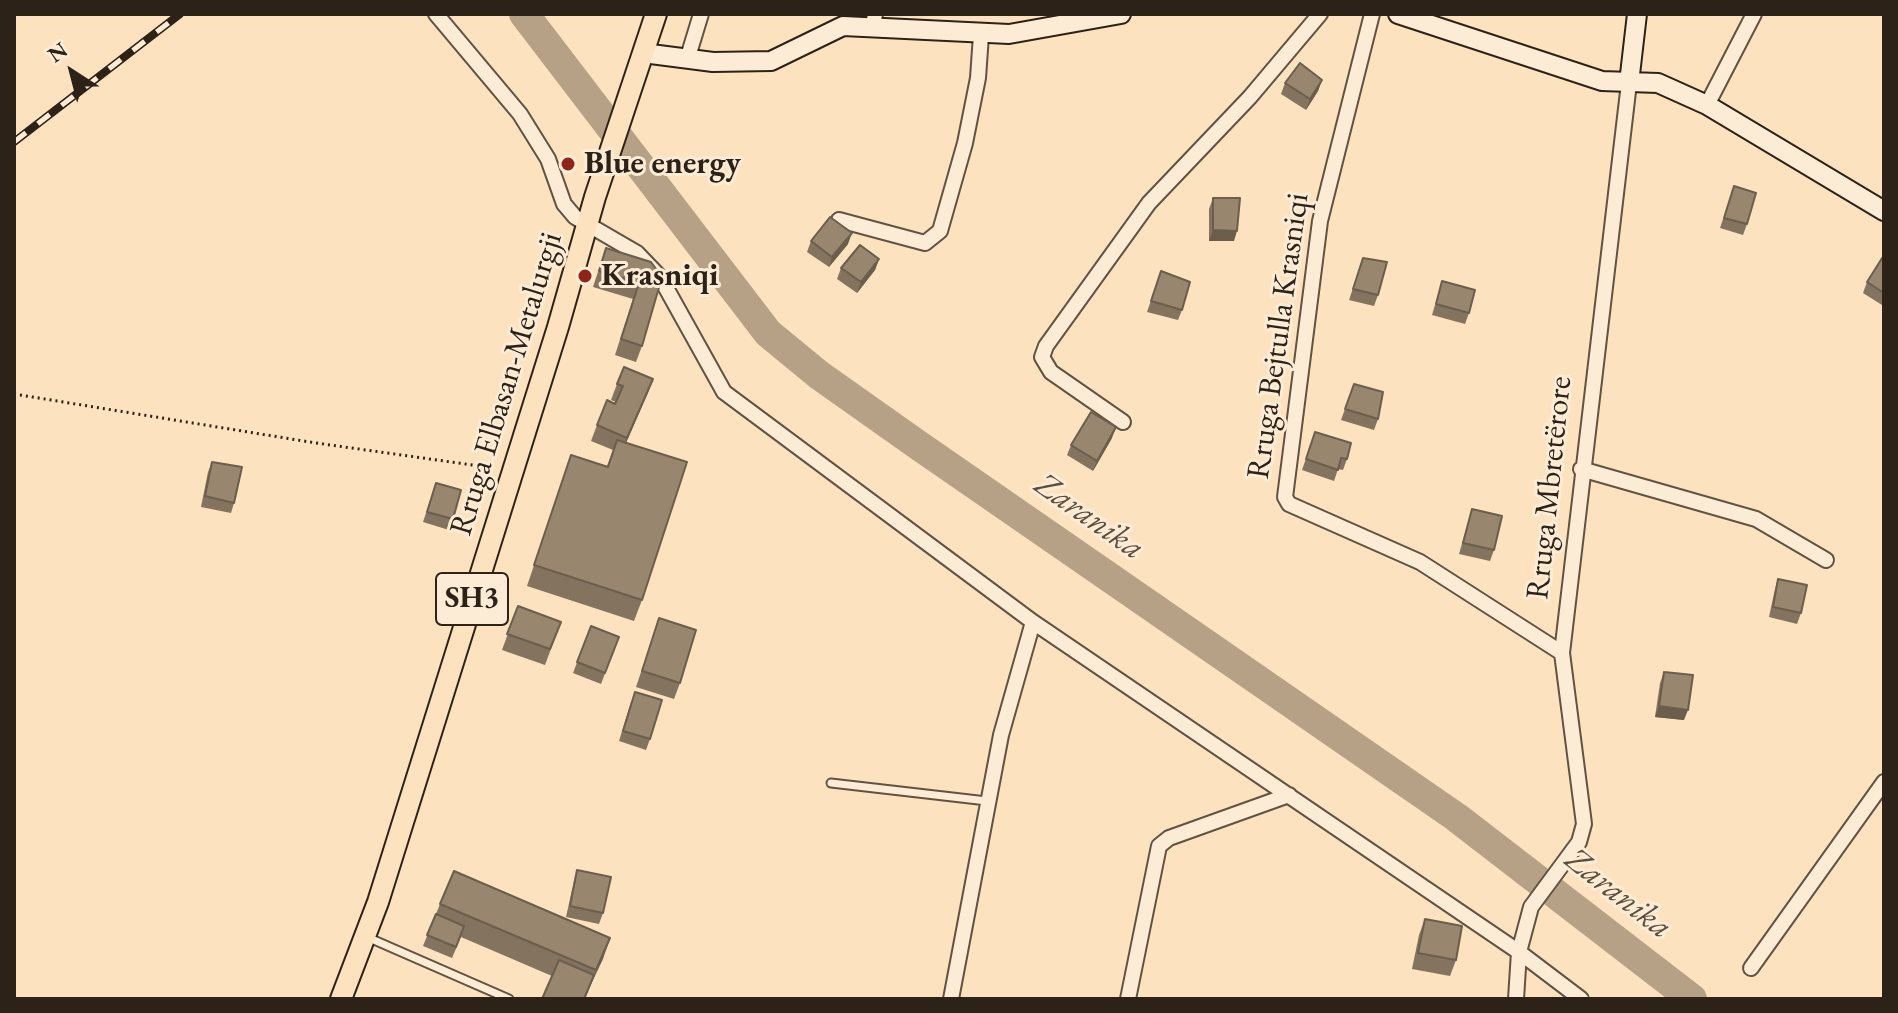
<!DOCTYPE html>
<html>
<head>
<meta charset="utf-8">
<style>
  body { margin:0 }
  #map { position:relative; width:1898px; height:1013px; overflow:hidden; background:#fce2be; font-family:"EB Garamond",serif }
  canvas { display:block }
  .frame { position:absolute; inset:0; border:16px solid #2d2218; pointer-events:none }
  .north { position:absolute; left:32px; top:32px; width:80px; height:80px; -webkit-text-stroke:6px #fdecd5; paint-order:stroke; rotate:324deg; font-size:22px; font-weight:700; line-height:32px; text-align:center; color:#2d2218 }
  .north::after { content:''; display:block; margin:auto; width:28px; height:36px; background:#2d2218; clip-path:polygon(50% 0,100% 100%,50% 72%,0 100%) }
</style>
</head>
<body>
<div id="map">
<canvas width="1898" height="1013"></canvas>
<div class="frame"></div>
<div class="north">N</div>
</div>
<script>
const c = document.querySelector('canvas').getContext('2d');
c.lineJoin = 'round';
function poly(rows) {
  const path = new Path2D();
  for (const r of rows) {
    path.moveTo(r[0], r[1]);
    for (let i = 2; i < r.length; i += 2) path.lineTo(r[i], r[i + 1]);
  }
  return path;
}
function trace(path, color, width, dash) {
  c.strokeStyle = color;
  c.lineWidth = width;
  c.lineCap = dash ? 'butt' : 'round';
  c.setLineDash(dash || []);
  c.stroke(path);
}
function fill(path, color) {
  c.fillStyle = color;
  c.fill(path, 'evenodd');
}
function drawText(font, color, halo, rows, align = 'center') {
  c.font = font + ' "EB Garamond",serif';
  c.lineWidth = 6;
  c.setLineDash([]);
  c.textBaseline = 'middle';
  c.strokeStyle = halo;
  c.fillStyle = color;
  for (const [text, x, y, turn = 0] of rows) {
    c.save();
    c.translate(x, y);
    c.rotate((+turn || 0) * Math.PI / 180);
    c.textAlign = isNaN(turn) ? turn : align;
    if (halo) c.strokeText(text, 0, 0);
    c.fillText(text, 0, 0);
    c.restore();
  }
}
trace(poly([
  [524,14,768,333,819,375,918,445,1456,817,1692,999]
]), '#b6a186', 30);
const lane = poly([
  [831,783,987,801],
  [367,937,509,999]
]);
const street = poly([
  [436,14,520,114,548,159,564,204,575,217,637,253,660,277,724,392,1033,622,1519,952,1581,999],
  [1372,14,1320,221,1285,497,1289,504,1420,562,1562,653],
  [873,26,875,14],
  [687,60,701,14],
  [1707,105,1754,14],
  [839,220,925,243,940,231,965,143,978,78,981,35],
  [1123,422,1051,372,1042,357,1046,346,1149,203,1250,97,1320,14],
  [1581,469,1756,519,1826,560],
  [1751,968,1884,782],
  [951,999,1001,735,1033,622],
  [1128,999,1159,846,1169,838,1289,795],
  [1516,999,1519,952,1531,907,1579,842,1584,824,1562,653,1629,83]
]);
const secondary = poly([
  [1398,14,1602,81,1658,83,1707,105,1884,211],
  [643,53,713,62,771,61,843,26,1009,34,1121,14],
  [1629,83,1637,14]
]);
const primary = poly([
  [341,999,378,902,558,327,595,197,656,14]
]);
trace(lane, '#615242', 11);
trace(street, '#615242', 18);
trace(secondary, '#2d2218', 22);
trace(primary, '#2d2218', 24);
trace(poly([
  [14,394,316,443,494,468]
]), '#2d2218', 3, [2, 4]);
trace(lane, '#fdecd5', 7);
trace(street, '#fdecd5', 14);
trace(secondary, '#fdecd5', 18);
trace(primary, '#fce2be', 20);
const rail = poly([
  [14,142,180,14]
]);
trace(rail, '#2d2218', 8);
trace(rail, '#fdecd5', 5, [15]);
fill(poly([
  [1322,80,1318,91,1306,110,1281,94,1285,83],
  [1734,186,1747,224,1743,235,1720,228],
  [1213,198,1234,241,1209,241,1209,209],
  [811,241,848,244,829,267,807,252],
  [606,248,651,262,642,346,636,362,615,355,633,299,593,287],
  [1884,255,1884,302,1882,305,1863,293,1867,282],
  [1363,258,1378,295,1374,306,1349,300],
  [879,259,875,270,857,293,837,279,841,268],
  [1161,271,1182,310,1178,320,1147,312],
  [1442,281,1469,313,1465,324,1432,315],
  [653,379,626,443,642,600,634,621,527,586,571,455,607,466,613,450,591,441,597,425,615,404,616,402,611,400,617,384],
  [1354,384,1378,419,1374,430,1341,420],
  [1315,432,1347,459,1343,470,1338,469,1334,481,1302,470],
  [1112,438,1093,471,1067,455,1071,445],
  [212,462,234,503,231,513,201,507,208,472],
  [436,483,453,519,449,530,423,522],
  [1472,509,1494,550,1490,561,1459,554],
  [1778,579,1801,613,1797,624,1769,617,1775,589],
  [518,606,561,622,545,665,502,650],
  [659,618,680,683,674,699,636,687],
  [591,626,619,637,601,684,573,673],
  [1664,672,1684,720,1655,717,1660,683],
  [631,702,650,739,646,750,619,741],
  [577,870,603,913,599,924,566,917,574,881],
  [440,904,610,938,585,999,552,976,461,937,452,958,423,946],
  [1425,919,1456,960,1450,976,1412,969,1419,935]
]), '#84735f');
fill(poly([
  [1322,80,1318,91,1306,110,1310,99],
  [1213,230,1237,231,1234,241,1209,241],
  [852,233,848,244,829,267,832,257],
  [879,259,875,270,857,293,861,282],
  [653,379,647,395,621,454,627,438],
  [1116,427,1112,438,1093,471,1097,461],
  [1659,706,1688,710,1684,720,1655,717],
  [610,938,603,959,584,999]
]), '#6b5e4d');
const building = poly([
  [1300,63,1322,80,1310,99,1285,83,1300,63],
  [1734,186,1756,193,1747,224,1724,218,1734,186],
  [1213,198,1240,198,1237,231,1213,230,1213,198],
  [830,217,852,233,832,257,811,241,830,217],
  [860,245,879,259,861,282,841,268,860,245],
  [606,248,651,262,662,277,642,346,621,339,639,283,599,271,606,248],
  [1884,255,1884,293,1867,282,1884,255],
  [1363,258,1387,262,1378,295,1353,289,1363,258],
  [1161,271,1190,282,1182,310,1151,301,1161,271],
  [1442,281,1475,290,1469,313,1436,304,1442,281],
  [624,367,653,379,627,438,597,425,607,400,615,404,623,386,617,384,624,367],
  [1354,384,1383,392,1378,419,1345,409,1354,384],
  [1091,412,1116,427,1097,461,1071,445,1091,412],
  [1315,432,1351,443,1347,459,1341,458,1338,470,1306,459,1315,432],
  [617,440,687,462,642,600,534,565,571,455,608,467,617,440],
  [212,462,242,467,234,503,205,496,212,462],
  [436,483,461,490,453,519,427,512,436,483],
  [1472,509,1502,516,1494,550,1463,543,1472,509],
  [1778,579,1807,585,1801,613,1773,607,1778,579],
  [518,606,561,622,550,649,507,634,518,606],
  [659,618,696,630,680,683,642,671,659,618],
  [591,626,619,637,605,673,577,662,591,626],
  [1664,672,1693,675,1688,710,1659,706,1664,672],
  [635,692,662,700,650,739,623,731,635,692],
  [577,870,611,877,603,913,570,906,577,870],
  [454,871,610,938,596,970,440,904,454,871],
  [436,914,464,926,456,947,427,935,436,914],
  [1425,919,1462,926,1456,960,1418,953,1425,919],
  [559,960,594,975,584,999,542,999,559,960]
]);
fill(building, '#99866e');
trace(building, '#6b5e4d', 2);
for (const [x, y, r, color] of [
  [568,164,8,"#8f2418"],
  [585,276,8,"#8f2418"]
]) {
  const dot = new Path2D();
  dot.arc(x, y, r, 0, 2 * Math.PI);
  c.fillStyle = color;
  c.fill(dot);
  trace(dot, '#fdecd5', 3);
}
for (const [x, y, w] of [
  [472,599,72]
]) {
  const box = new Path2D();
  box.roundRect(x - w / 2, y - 26, w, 52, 6);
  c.fillStyle = '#fdecd5';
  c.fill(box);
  trace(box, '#2d2218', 2);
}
drawText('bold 30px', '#2d2218', null, [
  ["SH3",472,599]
]);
drawText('bold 32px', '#2d2218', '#fdecd5', [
  ["Blue energy",584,164],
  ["Krasniqi",601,276]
], 'left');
drawText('32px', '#2d2218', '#fdecd5', [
  ["Rruga Bejtulla Krasniqi",1279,336,-82],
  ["Rruga Elbasan-Metalurgji",507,384,-73],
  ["Rruga Mbretërore",1550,488,-84]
]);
drawText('italic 34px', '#5d4e3e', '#fdecd5', [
  ["Zaranika",1089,517,35],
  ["Zaranika",1618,894,38]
]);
</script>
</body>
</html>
